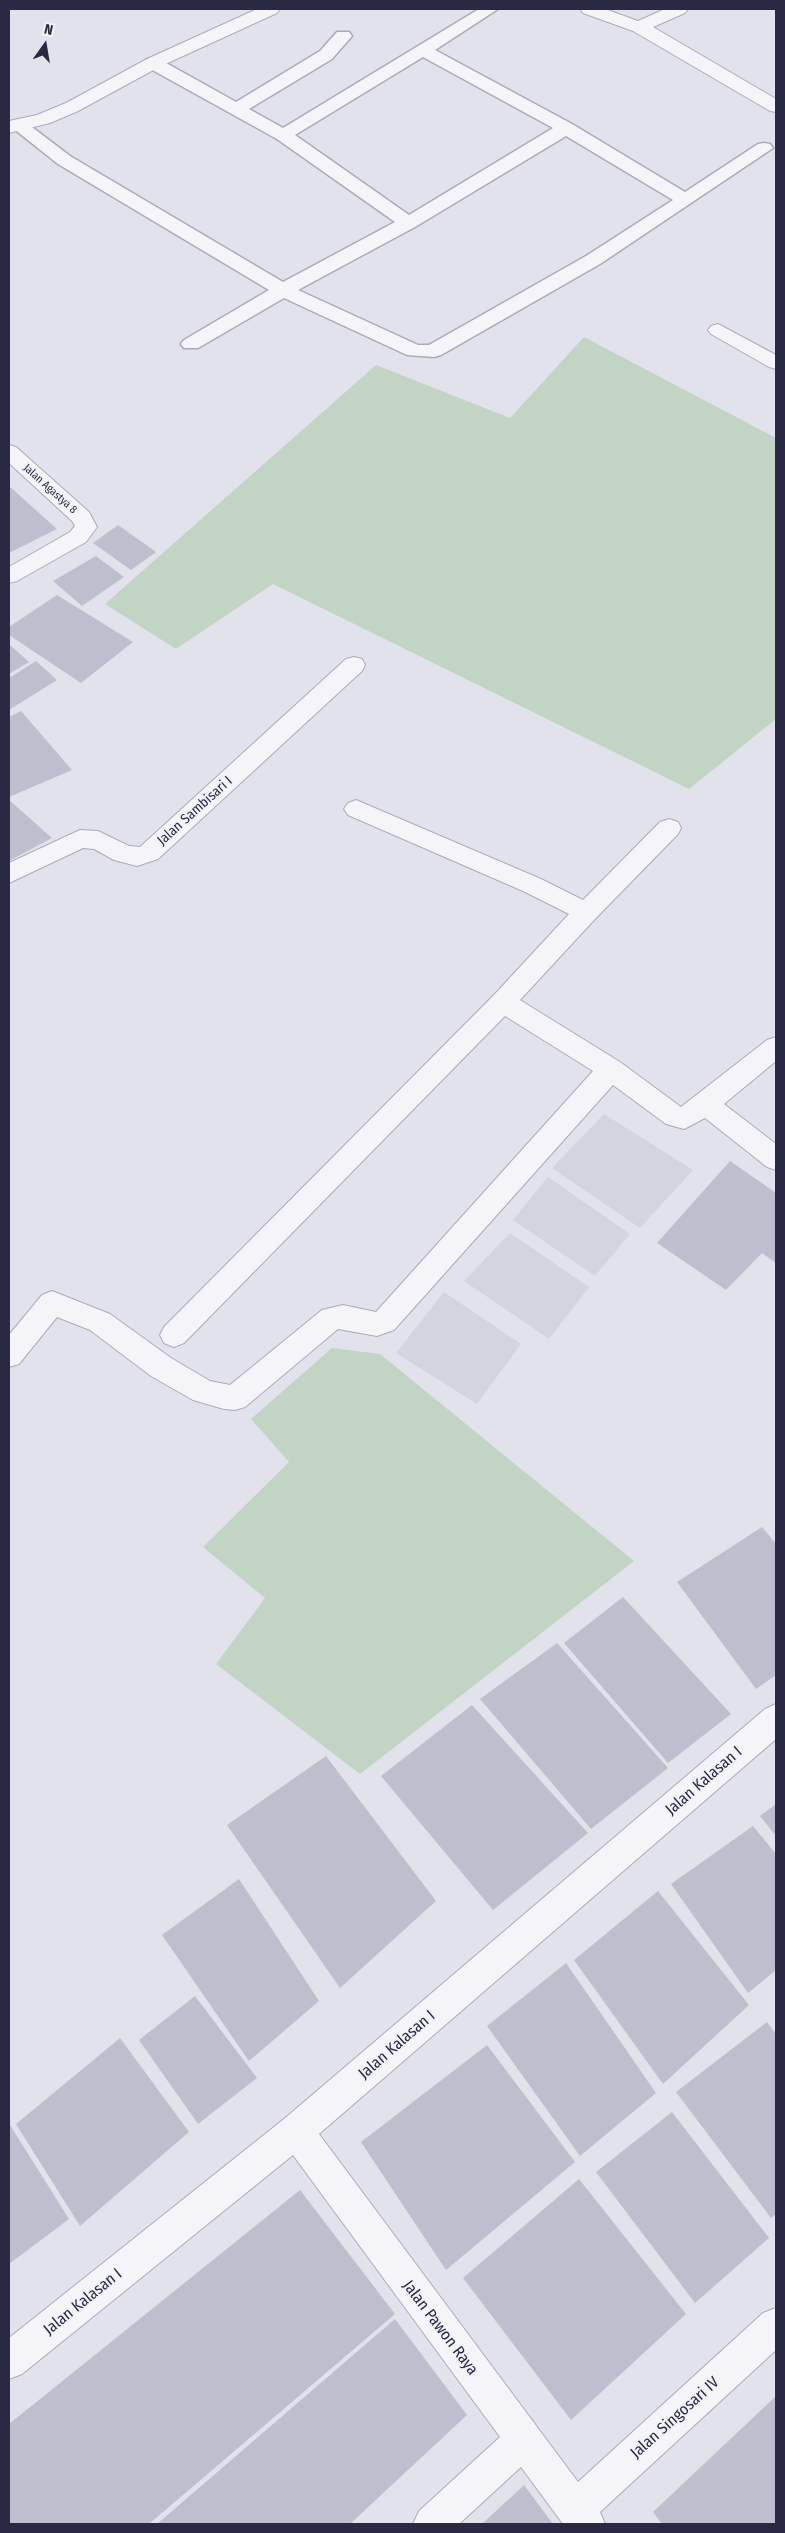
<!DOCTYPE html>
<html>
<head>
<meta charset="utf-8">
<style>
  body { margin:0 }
  #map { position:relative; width:785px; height:2533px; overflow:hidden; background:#e1e2eb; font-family:"Fira Sans Condensed",sans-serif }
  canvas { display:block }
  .frame { position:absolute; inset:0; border:10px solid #292943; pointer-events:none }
  .north { position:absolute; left:20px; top:20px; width:50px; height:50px; -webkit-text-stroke:4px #f1f2f8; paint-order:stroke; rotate:13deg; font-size:14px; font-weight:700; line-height:20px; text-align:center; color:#292943 }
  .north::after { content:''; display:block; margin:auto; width:18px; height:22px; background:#292943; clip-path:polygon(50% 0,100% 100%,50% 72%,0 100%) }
</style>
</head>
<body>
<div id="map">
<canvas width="785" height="2533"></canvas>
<div class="frame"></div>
<div class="north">N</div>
</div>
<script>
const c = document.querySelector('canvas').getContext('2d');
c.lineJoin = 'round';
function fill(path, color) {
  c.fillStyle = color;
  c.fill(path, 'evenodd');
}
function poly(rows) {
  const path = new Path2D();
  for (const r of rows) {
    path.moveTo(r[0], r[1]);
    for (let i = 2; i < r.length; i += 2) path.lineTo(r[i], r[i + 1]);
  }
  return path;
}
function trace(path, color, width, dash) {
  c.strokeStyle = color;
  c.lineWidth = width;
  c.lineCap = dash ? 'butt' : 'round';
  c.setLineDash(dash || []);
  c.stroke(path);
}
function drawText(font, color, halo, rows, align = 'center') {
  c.font = font + ' "Fira Sans Condensed",sans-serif';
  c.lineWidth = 4;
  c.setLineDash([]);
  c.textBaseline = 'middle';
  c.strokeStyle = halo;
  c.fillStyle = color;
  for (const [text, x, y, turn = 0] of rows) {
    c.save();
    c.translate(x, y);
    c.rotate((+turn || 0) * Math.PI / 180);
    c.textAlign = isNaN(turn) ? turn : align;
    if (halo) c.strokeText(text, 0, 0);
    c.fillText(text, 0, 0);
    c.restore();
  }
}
fill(poly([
  [604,1114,693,1170,640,1228,552,1168],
  [548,1177,630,1234,595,1276,513,1220],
  [510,1233,589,1287,549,1339,464,1281],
  [444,1292,521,1344,477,1404,396,1353]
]), '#d3d4e0');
fill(poly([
  [584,337,776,438,776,719,689,789,273,584,176,649,105,604,376,365,510,418],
  [332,1348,380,1354,634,1561,360,1774,216,1664,265,1598,203,1547,289,1462,251,1419]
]), '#c2d5c4');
fill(poly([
  [9,486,57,529,9,553],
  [118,525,156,552,131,570,93,543],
  [96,556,124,577,82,606,53,581],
  [57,595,133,642,81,683,9,635,9,627],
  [9,644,29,662,9,674],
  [36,661,57,680,9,710,9,678],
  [21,711,72,770,9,797,9,717],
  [9,800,52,838,9,861],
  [730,1161,776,1193,776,1263,762,1253,726,1290,657,1243],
  [762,1527,776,1544,776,1675,756,1689,677,1582],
  [623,1597,731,1714,668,1763,564,1643],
  [557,1643,668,1768,591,1829,480,1699],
  [472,1705,588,1833,493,1910,381,1776],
  [326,1756,436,1901,340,1988,227,1825],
  [776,1804,776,1836,760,1816],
  [753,1826,776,1854,776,1970,748,1993,671,1884],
  [239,1879,319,2001,249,2061,162,1935],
  [658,1891,749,2005,663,2084,574,1960],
  [566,1963,656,2093,580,2156,487,2026],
  [195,1996,257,2078,198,2124,139,2040],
  [767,2022,776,2034,776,2214,771,2218,676,2092],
  [120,2038,189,2132,80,2226,16,2124],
  [487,2045,575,2162,446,2270,361,2142],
  [672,2112,769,2238,695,2303,596,2172],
  [10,2125,69,2219,9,2264,9,2126],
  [579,2179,686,2314,571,2420,463,2278],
  [300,2190,395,2314,149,2524,9,2524,9,2424],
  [395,2319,467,2415,350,2524,157,2524],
  [776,2396,776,2524,662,2524,653,2512],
  [524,2485,553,2524,482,2524]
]), '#bebfce');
const lane = poly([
  [479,9,498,9,435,50,572,124,685,192,758,144,764,143,770,144,773,148,600,264,441,355,434,357,407,355,284,298,198,348,184,348,181,344,184,340,269,290,58,164,9,125,12,121,18,120,24,121,70,156,283,282,395,222,277,139,147,67,144,63,147,59,159,59,236,102,320,51,337,32,349,32,352,36,332,59,249,109,283,128,479,9],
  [423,57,553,128,409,215,295,135,423,57],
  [566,136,673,200,586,256,429,345,418,345,298,290,415,227,566,136]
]);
const street = poly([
  [257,9,280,9,277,13,159,67,78,111,50,123,9,133,9,121,37,115,66,103,147,59,257,9],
  [580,9,605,9,638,21,665,9,688,9,685,13,653,27,776,99,776,112,770,111,633,31,583,13,580,9],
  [718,324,776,355,776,369,769,367,711,334,708,330,711,326,718,324],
  [9,445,16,447,89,512,97,527,86,542,17,581,9,583,9,567,70,532,75,526,72,521,9,463,9,445],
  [354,657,362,659,365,665,362,671,158,859,137,866,114,860,94,849,83,848,9,883,9,863,80,830,98,831,129,846,140,847,346,659,354,657],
  [356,800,541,879,583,900,660,822,669,819,678,822,681,828,678,834,595,919,520,1000,620,1062,681,1107,767,1040,776,1037,776,1061,724,1104,776,1144,776,1170,767,1167,705,1118,684,1129,666,1124,613,1085,394,1330,377,1336,338,1329,245,1407,235,1410,224,1409,193,1400,151,1376,90,1330,57,1317,19,1364,9,1367,9,1335,42,1295,52,1291,110,1314,171,1358,210,1381,230,1385,322,1310,343,1305,376,1312,593,1071,505,1016,184,1343,174,1347,164,1343,160,1335,164,1327,494,995,569,914,523,891,348,815,344,809,348,803,356,800],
  [776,1704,776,1739,319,2134,578,2482,763,2313,776,2308,776,2350,600,2512,605,2524,563,2524,521,2467,459,2524,413,2524,419,2511,500,2437,293,2155,22,2374,9,2379,9,2338,284,2119,765,1709,776,1704]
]);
trace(lane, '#aaaab9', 3);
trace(street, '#aaaab9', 2);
fill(lane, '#f4f4f9');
fill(street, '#f4f4f9');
drawText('11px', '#292943', '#f1f2f8', [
  ["Jalan Agastya 8",50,489,42]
]);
drawText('14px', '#292943', '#f1f2f8', [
  ["Jalan Sambisari I",195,811,-42]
]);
drawText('16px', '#292943', '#f1f2f8', [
  ["Jalan Kalasan I",704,1781,-41],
  ["Jalan Kalasan I",397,2045,-41],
  ["Jalan Kalasan I",83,2302,-39],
  ["Jalan Pawon Raya",440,2328,53],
  ["Jalan Singosari IV",675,2418,-42]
]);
</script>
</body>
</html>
